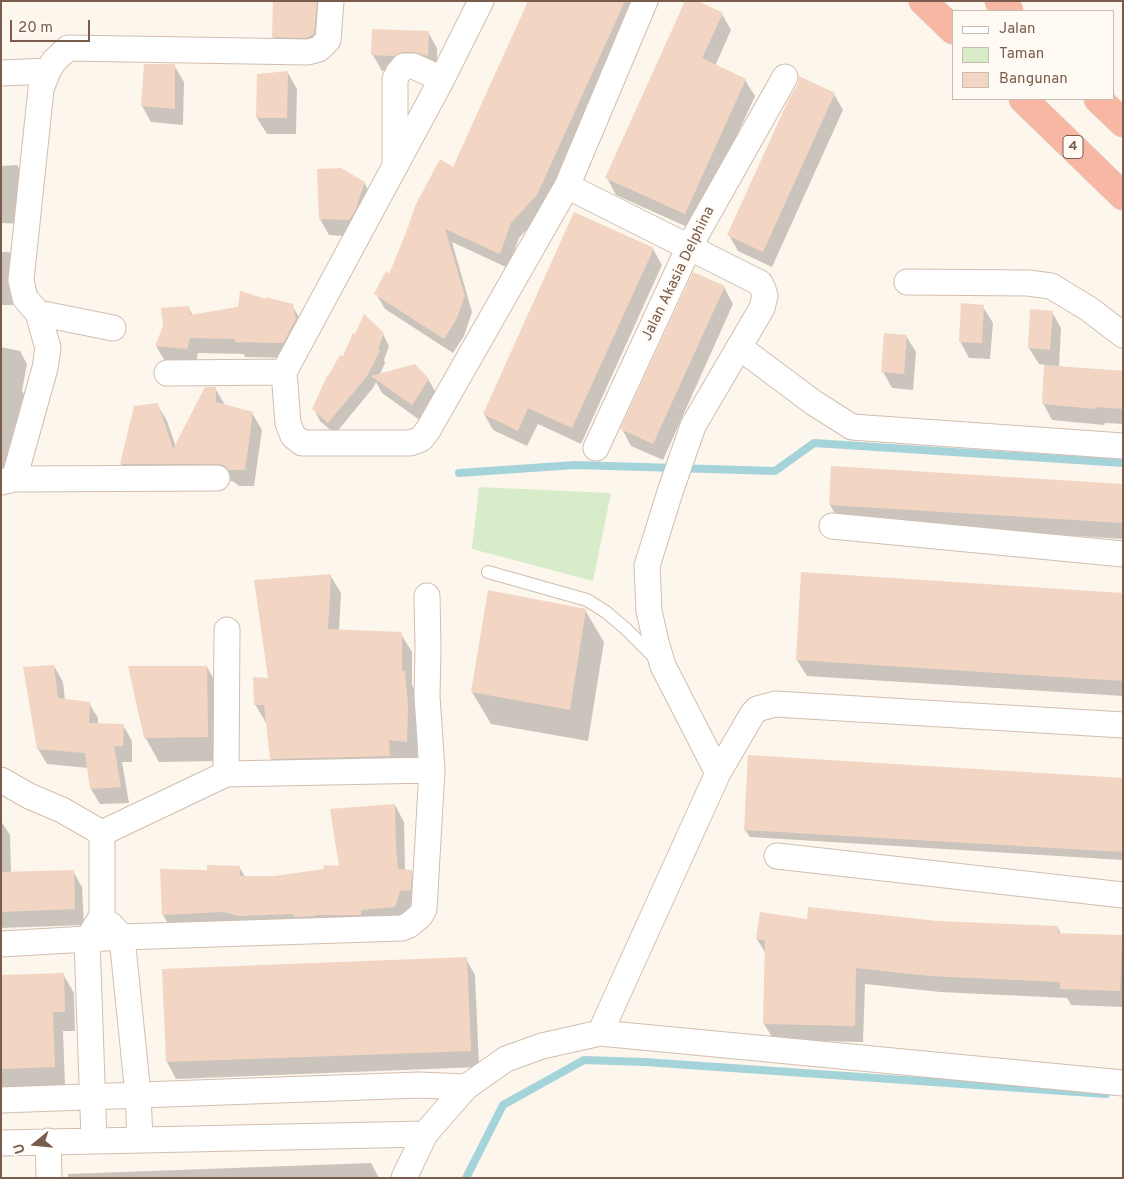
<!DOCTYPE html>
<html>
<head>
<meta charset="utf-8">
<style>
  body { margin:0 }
  #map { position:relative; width:1124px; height:1179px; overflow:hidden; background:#fdf6ec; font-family:Overpass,sans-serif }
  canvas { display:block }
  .frame { position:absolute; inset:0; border:2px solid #7a5c4d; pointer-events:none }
  .legend { position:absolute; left:952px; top:10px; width:162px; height:90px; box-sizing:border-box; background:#fffaf3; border:1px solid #cabbb1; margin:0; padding:6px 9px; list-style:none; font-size:15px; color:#7a5c4d }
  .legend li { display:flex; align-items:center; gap:10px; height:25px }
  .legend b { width:25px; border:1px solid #cabbb1 }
  .north { position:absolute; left:10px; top:1119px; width:50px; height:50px; -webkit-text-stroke:4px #fffaf3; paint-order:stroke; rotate:253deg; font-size:14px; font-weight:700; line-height:20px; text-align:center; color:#7a5c4d }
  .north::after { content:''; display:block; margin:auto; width:18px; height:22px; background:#7a5c4d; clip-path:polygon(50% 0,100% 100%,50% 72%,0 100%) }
  .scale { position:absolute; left:10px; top:20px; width:80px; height:22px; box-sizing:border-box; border:2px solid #7a5c4d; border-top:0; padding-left:6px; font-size:15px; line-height:18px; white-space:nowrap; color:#7a5c4d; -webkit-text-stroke:4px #fffaf3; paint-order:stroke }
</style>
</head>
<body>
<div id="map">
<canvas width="1124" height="1179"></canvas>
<div class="frame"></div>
<ul class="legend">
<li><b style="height:6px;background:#fff"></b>Jalan</li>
<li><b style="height:14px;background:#d8ecc9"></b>Taman</li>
<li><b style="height:14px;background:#f3d5c3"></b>Bangunan</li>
</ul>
<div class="north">U</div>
<div class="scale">20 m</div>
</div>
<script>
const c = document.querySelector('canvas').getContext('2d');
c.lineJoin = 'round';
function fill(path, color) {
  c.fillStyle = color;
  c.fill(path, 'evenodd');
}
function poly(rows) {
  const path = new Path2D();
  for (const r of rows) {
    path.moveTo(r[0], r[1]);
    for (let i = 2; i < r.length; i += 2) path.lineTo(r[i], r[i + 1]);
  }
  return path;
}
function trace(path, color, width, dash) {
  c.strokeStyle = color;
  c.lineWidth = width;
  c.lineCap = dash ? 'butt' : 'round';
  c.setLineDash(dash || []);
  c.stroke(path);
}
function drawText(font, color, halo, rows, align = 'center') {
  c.font = font + ' Overpass,sans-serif';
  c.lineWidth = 5;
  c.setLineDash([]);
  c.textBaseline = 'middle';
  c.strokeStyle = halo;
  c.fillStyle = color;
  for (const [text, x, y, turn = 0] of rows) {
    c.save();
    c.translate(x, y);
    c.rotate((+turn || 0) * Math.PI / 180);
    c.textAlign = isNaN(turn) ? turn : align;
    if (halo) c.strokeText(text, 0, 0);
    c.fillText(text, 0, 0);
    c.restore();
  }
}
fill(poly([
  [479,487,611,493,593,581,472,549]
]), '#d8ecc9');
fill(poly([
  [274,1,336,1,330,25,328,58,321,62,287,61,273,37],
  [530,1,640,1,545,210,519,238,508,268,452,242,472,312,464,336,453,353,385,309,376,294,390,276,454,169],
  [722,14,731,30,715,66,745,80,755,96,694,230,616,195,607,178],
  [428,32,437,48,437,72,382,71,373,55],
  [174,65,184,82,183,125,151,122,142,106],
  [288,73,297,89,296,134,267,134,257,118,259,75],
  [834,94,843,110,772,267,738,251,729,235],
  [17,165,26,180,22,224,1,223,1,166],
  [364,182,373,199,359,237,329,235,320,219],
  [653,249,662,265,581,444,538,424,527,446,493,430,484,414],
  [1,252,9,252,17,266,16,305,1,305],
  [724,287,733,304,663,460,631,446,622,429],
  [267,301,292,305,301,321,292,358,245,357,244,354,198,353,196,364,165,361,156,346,164,326,188,307,193,316],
  [983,307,993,323,990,359,969,358,960,341],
  [1052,312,1061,328,1059,367,1123,371,1123,424,1105,423,1104,425,1052,420,1043,403,1045,365,1039,364,1029,348],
  [383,334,389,346,384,360,385,363,379,376,428,379,438,396,421,421,382,393,376,382,373,388,335,434,320,421,314,409,343,358],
  [906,336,916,352,913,390,892,388,883,372],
  [1,347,20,351,27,364,22,391,25,395,14,444,11,443,1,476],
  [215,388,225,405,252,413,262,430,254,486,239,486,234,482,227,480,130,480,121,464,157,404,167,421,176,447],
  [1123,485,1123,539,839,521,830,505],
  [330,575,341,593,339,631,401,634,412,652,412,685,415,691,418,725,417,760,399,757,400,775,282,777,271,758,267,723,266,723,255,704],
  [1123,595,1123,696,807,676,797,660],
  [585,610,604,642,588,741,491,724,472,692],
  [54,666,63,682,65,700,89,703,98,718,98,724,123,725,132,741,132,762,122,762,129,803,100,804,91,789,88,768,47,764,38,749],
  [207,667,221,692,222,761,159,762,145,737],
  [1123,780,1123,860,750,837,745,830],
  [395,805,404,822,405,871,411,871,421,887,420,906,409,907,404,923,173,931,163,915,209,871,239,867,246,878,275,878,341,867],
  [1,821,10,835,11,873,73,871,82,887,84,925,1,928],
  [808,921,938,922,1058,928,1061,934,1123,936,1123,1007,1071,1005,1067,998,940,992,865,984,863,1042,774,1040,764,1024,766,954,757,939],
  [466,959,475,975,479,1067,176,1079,167,1062,163,970],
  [63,974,74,993,75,1031,63,1031,65,1086,1,1088,1,976],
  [371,1163,379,1178,68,1178,68,1174]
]), '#0003');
trace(poly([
  [459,473,575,465,775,471,814,443,1123,463],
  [466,1178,503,1105,584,1060,645,1062,1106,1094]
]), '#a5d3da', 8);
fill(poly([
  [273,1,317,1,314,34,306,38,272,37],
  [528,1,625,1,537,195,511,223,500,254,445,229,465,296,456,320,444,339,374,294,386,271,389,274,407,230,415,206,440,159,453,167],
  [685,1,698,1,723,13,702,58,746,79,685,214,605,178],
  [372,29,429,31,428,56,413,52,404,52,394,56,371,55],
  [144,64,175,64,175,109,141,106],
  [288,71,287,118,256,118,257,74],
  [799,76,835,93,763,252,727,235,788,101,798,84],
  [341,168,365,182,355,211,349,220,319,219,317,169],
  [574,212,654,248,572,428,528,408,518,431,483,414],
  [693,272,725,286,653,444,620,429],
  [240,291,266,299,265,297,293,304,296,319,283,343,235,342,235,339,190,338,187,349,155,346,163,326,161,308,189,306,190,315,238,307],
  [961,303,984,305,982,343,959,342],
  [1030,309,1053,311,1050,350,1028,348],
  [364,314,384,333,378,349,380,351,367,376,328,423,312,409,327,376,328,376,340,355,343,356,353,333,355,334],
  [884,333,907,335,904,374,881,372],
  [415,364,429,379,412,405,371,376],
  [1044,365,1123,371,1123,409,1096,407,1096,409,1042,404],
  [205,387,216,387,216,402,253,412,245,470,229,470,224,465,217,464,120,464,134,406,158,403,173,449],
  [831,466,1123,484,1123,523,829,505],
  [801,572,1123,593,1123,681,796,660],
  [331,574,328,629,402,632,402,671,405,671,408,706,407,742,389,740,390,756,270,759,264,705,254,705,253,677,268,678,254,580],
  [488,590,586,609,570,710,471,692],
  [54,665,58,698,90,702,89,723,124,724,123,746,114,746,121,787,90,789,85,753,37,749,23,667],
  [128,666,207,666,208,737,144,738],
  [748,755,1123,778,1123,852,744,830],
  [395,804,396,847,398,869,412,870,411,890,400,891,395,907,361,910,361,915,316,915,316,916,294,917,294,914,239,916,224,912,162,915,160,869,207,870,207,865,240,866,240,876,275,876,324,869,323,865,339,866,330,809],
  [74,870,75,909,1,912,1,872],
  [808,907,938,921,1058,926,1058,933,1122,935,1120,991,1060,989,1060,982,930,976,856,968,855,1026,763,1024,765,940,756,939,760,912,807,919],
  [467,957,471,1051,166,1062,162,969],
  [64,973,65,1012,53,1012,55,1067,1,1069,1,975]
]), '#f3d5c3');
const service = poly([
  [488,572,587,600,606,612,626,629,657,660]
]);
const minor = poly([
  [645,1,567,186,760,283,763,289,765,296,762,308,693,426,670,492,647,566,649,611,656,642,663,666,718,773],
  [1,73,48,71],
  [395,164,395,79,398,73,404,66,413,66,442,79],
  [907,282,1028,283,1051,286,1089,309,1123,335],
  [38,313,113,328],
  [739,347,814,403,852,427,1123,446],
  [284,372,288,423,293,436,302,443,410,443,421,439,428,430,567,186],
  [167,373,284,372,442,79,481,1],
  [596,448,689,247,785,77],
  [14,479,45,368,48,348,38,313,25,298,21,280,41,89,48,71,54,61,68,48,308,52,319,49,328,40,331,1],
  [1,482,14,479,217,478],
  [832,526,1123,554],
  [427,596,428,648,427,696,432,770],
  [226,774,227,630],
  [1,780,29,796,62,810,102,833],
  [777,856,1123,895],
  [111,925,122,937,138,1095,140,1139],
  [1,944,122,937,402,928,409,925,420,916,424,909,432,770,226,774,102,833],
  [600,1033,718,773,753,713,757,709,775,704,1123,725],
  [1,1100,419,1085,466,1087],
  [94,1140,87,940,102,916,102,833],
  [48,1141,49,1178],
  [1,1143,425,1134],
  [404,1178,425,1134,466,1087,506,1059,542,1046,600,1033,1123,1083]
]);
const motorway = poly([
  [923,1,953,30],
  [999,1,1009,11],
  [1023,99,1123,196],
  [1098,99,1123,123]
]);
trace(service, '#d1beb0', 14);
trace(minor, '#d1beb0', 27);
trace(motorway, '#dad1cd', 29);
trace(service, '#fff', 12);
trace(minor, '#fff', 25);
trace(motorway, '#f7b7a3', 28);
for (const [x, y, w] of [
  [1073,147,20]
]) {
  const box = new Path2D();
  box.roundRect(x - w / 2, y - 11.5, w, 23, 4);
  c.fillStyle = '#fffaf3';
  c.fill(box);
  trace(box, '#7a5c4d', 1);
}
drawText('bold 14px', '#7a5c4d', null, [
  ["4",1073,147]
]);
drawText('15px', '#7a5c4d', '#fffaf3', [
  ["Jalan Akasia Delphina",679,274,-64]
]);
</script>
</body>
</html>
